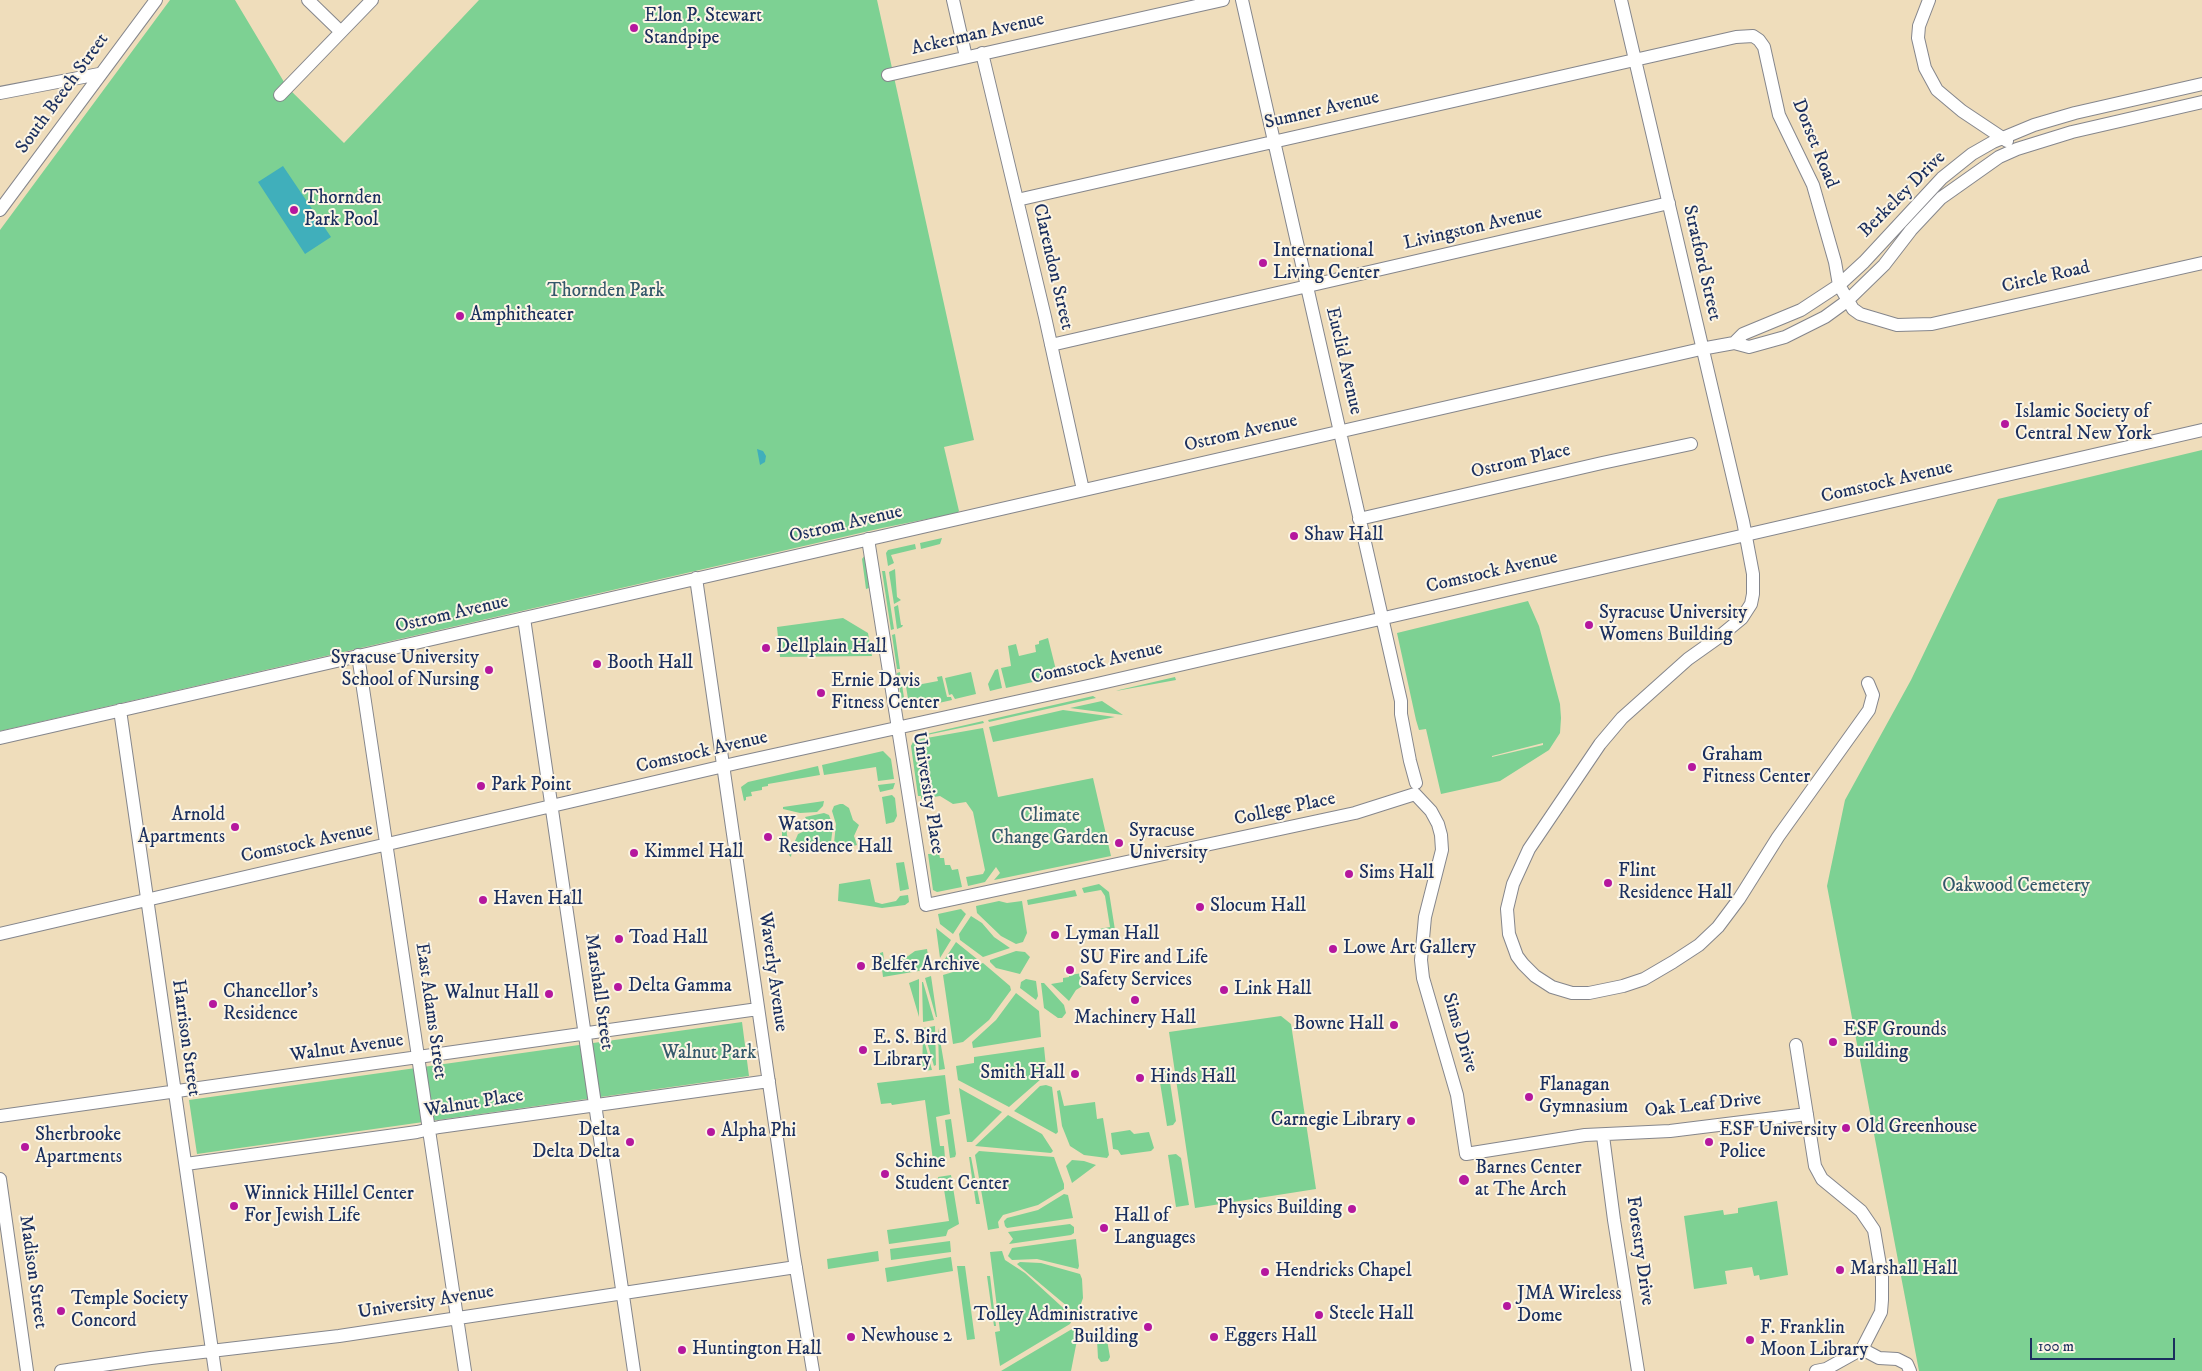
<!DOCTYPE html>
<html>
<head>
<meta charset="utf-8">
<style>
  body { margin:0 }
  #map { position:relative; width:2202px; height:1371px; overflow:hidden; background:#efddbb; font-family:"IM FELL DW Pica",serif }
  canvas { display:block }
  .scale { position:absolute; left:2030px; top:1338px; width:145px; height:22px; box-sizing:border-box; border:2px solid #1b2f5e; border-top:0; padding-left:6px; font-size:15px; line-height:18px; white-space:nowrap; color:#1b2f5e; -webkit-text-stroke:4px #fcf5e5; paint-order:stroke }
</style>
</head>
<body>
<div id="map">
<canvas width="2202" height="1371"></canvas>
<div class="scale">100 m</div>
</div>
<script>
const c = document.querySelector('canvas').getContext('2d');
c.lineJoin = 'round';
function fill(path, color) {
  c.fillStyle = color;
  c.fill(path, 'evenodd');
}
function poly(rows) {
  const path = new Path2D();
  for (const r of rows) {
    path.moveTo(r[0], r[1]);
    for (let i = 2; i < r.length; i += 2) path.lineTo(r[i], r[i + 1]);
  }
  return path;
}
function trace(path, color, width, dash) {
  c.strokeStyle = color;
  c.lineWidth = width;
  c.lineCap = dash ? 'butt' : 'round';
  c.setLineDash(dash || []);
  c.stroke(path);
}
function drawText(font, color, halo, rows, align = 'center') {
  c.font = font + ' "IM FELL DW Pica",serif';
  c.lineWidth = 4;
  c.setLineDash([]);
  c.textBaseline = 'middle';
  c.strokeStyle = halo;
  c.fillStyle = color;
  for (const [text, x, y, turn = 0] of rows) {
    c.save();
    c.translate(x, y);
    c.rotate((+turn || 0) * Math.PI / 180);
    c.textAlign = isNaN(turn) ? turn : align;
    if (halo) c.strokeText(text, 0, 0);
    c.fillText(text, 0, 0);
    c.restore();
  }
}
fill(poly([
  [170,0,235,0,287,87,344,143,479,0,877,0,974,440,944,447,959,511,957,513,882,528,0,731,0,230],
  [2202,450,2202,1371,1919,1371,1827,886,1845,800,1911,680,1998,499],
  [942,538,940,544,921,549,920,543],
  [915,544,916,549,891,555,894,563,888,566,886,553,888,550],
  [865,555,869,588,866,589,862,559],
  [895,569,897,597,901,600,894,604,889,572],
  [882,571,885,571,894,629,891,630],
  [1528,601,1539,626,1560,704,1561,718,1560,733,1549,750,1500,781,1441,794,1426,729,1419,730,1416,720,1397,633],
  [1543,743,1543,745,1492,757,1492,756],
  [898,605,901,625,903,625,902,627,897,629,894,607],
  [843,618,868,633,872,656,780,657,777,627],
  [895,634,900,669,897,669,892,635],
  [1048,638,1057,674,1055,677,1006,688,1001,668,1011,666,1008,646,1016,644,1019,656,1036,652,1035,645,1039,644,1039,641],
  [998,669,1002,688,990,691,988,684,995,670],
  [900,672,905,704,902,704,897,673],
  [971,672,976,694,955,699,952,694,949,695,945,678],
  [942,676,947,697,951,697,952,700,912,709,909,705,905,680,912,679,913,684,917,685,938,681,937,677],
  [1175,677,1176,680,1116,691,1119,690],
  [1093,696,1096,698,989,722,988,720],
  [1102,701,1123,715,1070,708],
  [1063,710,1115,717,993,742,989,727],
  [983,721,984,723,922,736,922,735],
  [983,728,998,797,1093,778,1111,856,994,880,1000,873,996,867,985,882,968,886,966,877,983,874,985,870,973,812,966,802,953,804,940,796,921,799,921,796,918,796,911,746,913,742,921,739],
  [883,751,891,759,894,779,878,781,876,767,824,775,822,765],
  [818,766,820,775,768,784,768,786,762,787,762,790,751,792,752,796,746,797,746,800,744,801,741,787,748,782],
  [895,783,893,789,880,792,878,785],
  [892,795,895,798,897,816,894,822,886,824,882,797],
  [824,801,823,806,817,812,800,813,783,809,783,807],
  [840,804,843,804,849,808,853,820,859,825,854,836,857,845,837,850,834,843,836,824,832,811,834,806],
  [824,813,829,815,833,826,830,850,816,849,801,853,796,848,795,841,798,834,807,830,807,821,805,817],
  [785,814,787,835,792,850,791,857,789,855,782,836,782,820],
  [928,854,939,854,940,858,944,858,945,865,950,865,952,870,958,869,962,887,937,892,933,890],
  [904,862,909,889,900,891,896,863],
  [870,879,875,902,882,904,896,901,900,896,908,895,909,902,905,905,882,908,838,901,839,884],
  [1099,884,1109,892,1115,930,1079,936,1078,933,1110,927,1105,896,1101,890,1084,893,1082,888],
  [1075,890,1077,896,1028,905,1027,900],
  [999,901,1007,903,1022,901,1027,933,1023,942,1016,944,1001,936,977,913,976,906],
  [961,909,966,914,953,934,940,924,938,914],
  [971,916,982,923,994,937,1010,948,983,957,960,940,959,934],
  [936,928,951,940,940,958],
  [956,942,977,959,942,969,941,965],
  [927,949,930,969,883,977,880,953,883,952,884,960,908,956,915,951],
  [1016,951,1025,952,1030,957,1020,974,996,968,990,962,990,960],
  [983,963,1010,986,1011,990,989,1020,963,1042,953,1044,943,975],
  [1090,972,1089,982,1076,990,1069,1001,1051,984,1063,982,1063,978,1069,977,1069,975],
  [931,976,937,1017,936,1017,925,978],
  [919,979,919,1017,909,983],
  [1026,979,1036,981,1038,996,1036,1000,1020,988,1021,982],
  [922,982,923,982,934,1020,923,1022],
  [1041,983,1044,983,1064,1005,1066,1013,1062,1018,1058,1018,1044,1008],
  [1016,993,1039,1011,1041,1037,973,1048,972,1042,996,1020],
  [1281,1016,1291,1024,1316,1189,1195,1208,1169,1032],
  [742,1022,749,1076,197,1154,189,1100],
  [935,1026,936,1065,934,1066,923,1028],
  [938,1028,945,1069,939,1070],
  [923,1036,932,1070,922,1071],
  [1044,1047,1046,1067,1041,1079,1009,1107,958,1080,956,1066,974,1063,974,1057],
  [1168,1069,1176,1121,1173,1125,1167,1126,1158,1070],
  [945,1075,950,1114,936,1117,940,1146,944,1146,945,1158,933,1160,925,1100,892,1105,891,1103,881,1104,877,1083],
  [1046,1085,1052,1087,1058,1132,1056,1134,1014,1111,1040,1086],
  [959,1088,1002,1112,972,1142,967,1142],
  [1060,1090,1064,1106,1095,1102,1097,1119,1103,1118,1109,1155,1107,1158,1084,1155,1070,1146,1062,1126,1057,1091],
  [1008,1115,1042,1134,1053,1151,1051,1153,975,1146],
  [951,1119,956,1154,955,1157,950,1158,945,1120],
  [1130,1130,1134,1134,1149,1132,1154,1148,1151,1151,1121,1155,1118,1150,1113,1149,1111,1133],
  [979,1151,1054,1157,1064,1184,1064,1189,1038,1205,1003,1215,998,1222,999,1228,988,1230,975,1155],
  [1176,1154,1181,1158,1189,1205,1176,1207,1168,1155],
  [969,1157,971,1157,980,1204,976,1204],
  [1072,1160,1084,1161,1096,1165,1072,1183,1066,1166],
  [951,1175,959,1224,948,1230,946,1236,889,1244,887,1230,949,1221,943,1183,939,1184,938,1177],
  [1064,1194,1068,1195,1073,1218,1007,1228,1005,1226,1004,1221,1007,1218,1038,1210],
  [1777,1201,1788,1275,1760,1280,1759,1275,1754,1276,1752,1267,1725,1271,1727,1284,1694,1289,1684,1216,1723,1210,1724,1215,1738,1213,1738,1208],
  [1070,1224,1074,1227,1074,1233,1071,1235,1009,1244,1013,1239,1008,1232],
  [1076,1239,1079,1266,1078,1269,1037,1259,1012,1260,1008,1256,1012,1248],
  [950,1241,951,1252,891,1260,890,1249],
  [878,1251,879,1261,828,1269,827,1259],
  [1002,1251,1005,1260,1025,1273,1072,1316,1072,1320,1070,1324,1000,1366,995,1332,1000,1331,990,1252],
  [951,1257,953,1271,887,1282,885,1268],
  [1020,1262,1041,1263,1080,1274,1082,1279,1083,1298,1078,1312,1074,1312,1018,1265,1017,1264],
  [957,1266,965,1266,975,1339,967,1340],
  [987,1276,990,1276,996,1326,994,1326],
  [1072,1329,1077,1332,1078,1335,1071,1371,1001,1371],
  [1101,1337,1107,1340,1110,1357,1108,1361,1101,1362,1098,1358,1097,1340]
]), '#7dd193');
fill(poly([
  [283,166,331,237,305,254,258,182],
  [757,449,763,451,766,456,765,462,760,465]
]), '#40afbb');
const minor = poly([
  [308,0,341,32],
  [953,0,966,57],
  [1242,0,1401,701,1401,714,1410,761,1416,783],
  [1621,0,1743,521,1753,574,1753,594,1751,604,1742,618,1719,637,1688,659,1622,718,1600,744,1529,849,1513,884,1507,909,1509,934,1517,956,1523,964,1535,976,1552,987,1572,993,1589,993,1623,986,1644,979,1673,962,1699,945,1718,927,1739,899,1778,837,1869,710,1873,695,1868,683],
  [1929,0,1919,26,1918,38,1925,68,1937,90,1962,111,2007,141],
  [982,53,1045,317,1083,490],
  [888,75,1223,0],
  [0,93,99,74],
  [280,95,372,0],
  [1017,200,1736,37,1753,36,1759,40,1764,47,1779,115,1813,185,1835,262,1839,285,1853,309,1860,314,1897,325,1932,324,2202,263],
  [0,210,156,0],
  [1734,343,1743,334,1801,310,1839,285,1864,262,1942,178,1972,154,1993,142,2034,125,2075,113,2202,84],
  [1051,345,1669,203],
  [1359,519,1602,463,1691,444],
  [868,539,926,905,1355,813,1415,794],
  [696,578,794,1256,813,1371],
  [524,618,634,1371],
  [358,655,465,1371],
  [120,710,215,1371],
  [0,738,1701,349,1734,343,1749,347,1785,337,1825,317,1847,301,1884,265,1911,230,1941,198,1999,157,2017,149,2072,132,2202,102],
  [1415,794,1431,811,1438,824,1441,835,1442,850,1425,917,1421,960,1423,978,1457,1095,1466,1154,1585,1135,1670,1131,1807,1114],
  [0,934,737,763,1097,684,2202,430],
  [1796,1045,1815,1166,1822,1179,1861,1211,1874,1230,1882,1277,1882,1300,1881,1312,1862,1349],
  [0,1116,758,1009],
  [1603,1136,1614,1220,1638,1371],
  [186,1164,417,1132,439,1127,769,1081],
  [0,1179,27,1371],
  [1862,1349,1879,1358,1897,1359,1907,1364,1910,1371],
  [61,1371,151,1358,339,1336,796,1267],
  [1816,1371,1826,1369,1862,1349]
]);
trace(minor, '#85868c', 14);
trace(minor, '#fff', 12);
for (const [x, y, r, color] of [
  [634,28,5,"#b5179e"],
  [294,210,5,"#b5179e"],
  [1263,263,5,"#b5179e"],
  [460,316,5,"#b5179e"],
  [2005,424,5,"#b5179e"],
  [1294,536,5,"#b5179e"],
  [1589,625,5,"#b5179e"],
  [766,648,5,"#b5179e"],
  [597,664,5,"#b5179e"],
  [489,670,5,"#b5179e"],
  [821,693,5,"#b5179e"],
  [1692,767,5,"#b5179e"],
  [481,786,5,"#b5179e"],
  [235,827,5,"#b5179e"],
  [768,837,5,"#b5179e"],
  [1119,843,5,"#b5179e"],
  [634,853,5,"#b5179e"],
  [1349,874,5,"#b5179e"],
  [1608,883,5,"#b5179e"],
  [483,900,5,"#b5179e"],
  [1200,907,5,"#b5179e"],
  [1055,935,5,"#b5179e"],
  [619,939,5,"#b5179e"],
  [1333,949,5,"#b5179e"],
  [861,966,5,"#b5179e"],
  [1070,970,5,"#b5179e"],
  [618,987,5,"#b5179e"],
  [1224,990,5,"#b5179e"],
  [549,994,5,"#b5179e"],
  [1135,1000,5,"#b5179e"],
  [213,1004,5,"#b5179e"],
  [1394,1025,5,"#b5179e"],
  [1833,1042,5,"#b5179e"],
  [863,1050,5,"#b5179e"],
  [1075,1074,5,"#b5179e"],
  [1140,1078,5,"#b5179e"],
  [1529,1097,5,"#b5179e"],
  [1411,1121,5,"#b5179e"],
  [1846,1128,5,"#b5179e"],
  [711,1132,5,"#b5179e"],
  [630,1142,5,"#b5179e"],
  [1709,1142,5,"#b5179e"],
  [25,1147,5,"#b5179e"],
  [885,1174,5,"#b5179e"],
  [1464,1180,6,"#b5179e"],
  [234,1206,5,"#b5179e"],
  [1352,1209,5,"#b5179e"],
  [1104,1228,5,"#b5179e"],
  [1840,1270,5,"#b5179e"],
  [1265,1272,5,"#b5179e"],
  [1507,1306,5,"#b5179e"],
  [61,1311,5,"#b5179e"],
  [1319,1315,5,"#b5179e"],
  [1148,1327,5,"#b5179e"],
  [851,1337,5,"#b5179e"],
  [1214,1337,5,"#b5179e"],
  [1750,1340,5,"#b5179e"],
  [682,1350,5,"#b5179e"]
]) {
  const dot = new Path2D();
  dot.arc(x, y, r, 0, 2 * Math.PI);
  c.fillStyle = color;
  c.fill(dot);
  trace(dot, '#fcf5e5', 2);
}
drawText('19px', '#1b2f5e', '#fcf5e5', [
  ["Elon P. Stewart",644,17],
  ["Standpipe",644,39],
  ["Thornden",304,199],
  ["Park Pool",304,221],
  ["International",1273,252],
  ["Living Center",1273,274],
  ["Amphitheater",470,316],
  ["Islamic Society of",2015,413],
  ["Central New York",2015,435],
  ["Shaw Hall",1304,536],
  ["Syracuse University",1599,614],
  ["Womens Building",1599,636],
  ["Dellplain Hall",776,648],
  ["Syracuse University",479,659,"right"],
  ["School of Nursing",479,681,"right"],
  ["Booth Hall",607,664],
  ["Ernie Davis",831,682],
  ["Fitness Center",831,704],
  ["Graham",1702,756],
  ["Fitness Center",1702,778],
  ["Park Point",491,786],
  ["Arnold",225,816,"right"],
  ["Apartments",225,838,"right"],
  ["Watson",778,826],
  ["Residence Hall",778,848],
  ["Syracuse",1129,832],
  ["University",1129,854],
  ["Kimmel Hall",644,853],
  ["Flint",1618,872],
  ["Residence Hall",1618,894],
  ["Sims Hall",1359,874],
  ["Haven Hall",493,900],
  ["Slocum Hall",1210,907],
  ["Lyman Hall",1065,935],
  ["Toad Hall",629,939],
  ["Lowe Art Gallery",1343,949],
  ["SU Fire and Life",1080,959],
  ["Safety Services",1080,981],
  ["Belfer Archive",871,966],
  ["Delta Gamma",628,987],
  ["Link Hall",1234,990],
  ["Chancellor's",223,993],
  ["Residence",223,1015],
  ["Walnut Hall",539,994,"right"],
  ["Machinery Hall",1135,1019,"center"],
  ["Bowne Hall",1384,1025,"right"],
  ["ESF Grounds",1843,1031],
  ["Building",1843,1053],
  ["E. S. Bird",873,1039],
  ["Library",873,1061],
  ["Smith Hall",1065,1074,"right"],
  ["Hinds Hall",1150,1078],
  ["Flanagan",1539,1086],
  ["Gymnasium",1539,1108],
  ["Carnegie Library",1401,1121,"right"],
  ["Old Greenhouse",1856,1128],
  ["Delta",620,1131,"right"],
  ["Delta Delta",620,1153,"right"],
  ["ESF University",1719,1131],
  ["Police",1719,1153],
  ["Alpha Phi",721,1132],
  ["Sherbrooke",35,1136],
  ["Apartments",35,1158],
  ["Schine",895,1163],
  ["Student Center",895,1185],
  ["Barnes Center",1475,1169],
  ["at The Arch",1475,1191],
  ["Winnick Hillel Center",244,1195],
  ["For Jewish Life",244,1217],
  ["Physics Building",1342,1209,"right"],
  ["Hall of",1114,1217],
  ["Languages",1114,1239],
  ["Marshall Hall",1850,1270],
  ["Hendricks Chapel",1275,1272],
  ["JMA Wireless",1517,1295],
  ["Dome",1517,1317],
  ["Temple Society",71,1300],
  ["Concord",71,1322],
  ["Steele Hall",1329,1315],
  ["Tolley Administrative",1138,1316,"right"],
  ["Building",1138,1338,"right"],
  ["F. Franklin",1760,1329],
  ["Moon Library",1760,1351],
  ["Newhouse 2",861,1337],
  ["Eggers Hall",1224,1337],
  ["Huntington Hall",692,1350]
], 'left');
drawText('19px', '#1b2f5e', '#fcf5e5', [
  ["Ackerman Avenue",978,35,-13],
  ["South Beech Street",63,94,-54],
  ["Sumner Avenue",1322,111,-13],
  ["Dorset Road",1814,144,68],
  ["Berkeley Drive",1903,195,-45],
  ["Livingston Avenue",1473,229,-13],
  ["Stratford Street",1701,263,77],
  ["Clarendon Street",1052,267,77],
  ["Circle Road",2046,278,-13],
  ["Euclid Avenue",1343,361,77],
  ["Ostrom Avenue",1241,434,-13],
  ["Ostrom Place",1521,462,-13],
  ["Comstock Avenue",1887,483,-13],
  ["Ostrom Avenue",846,525,-13],
  ["Comstock Avenue",1492,573,-13],
  ["Ostrom Avenue",452,615,-13],
  ["Comstock Avenue",1097,664,-13],
  ["Comstock Avenue",702,753,-13],
  ["University Place",927,793,81],
  ["College Place",1285,810,-12],
  ["Comstock Avenue",307,844,-12],
  ["Waverly Avenue",772,972,82],
  ["Marshall Street",598,992,82],
  ["East Adams Street",430,1011,82],
  ["Sims Drive",1459,1033,73],
  ["Harrison Street",185,1038,82],
  ["Walnut Avenue",347,1049,-8],
  ["Walnut Place",474,1104,-9],
  ["Oak Leaf Drive",1703,1106,-6],
  ["Forestry Drive",1639,1251,82],
  ["Madison Street",32,1272,82],
  ["University Avenue",426,1303,-9]
]);
drawText('19px', '#34586b', '#fcf5e5', [
  ["Thornden Park",606,292],
  ["Climate",1050,817],
  ["Change Garden",1050,839],
  ["Oakwood Cemetery",2016,887],
  ["Walnut Park",709,1054]
]);
</script>
</body>
</html>
